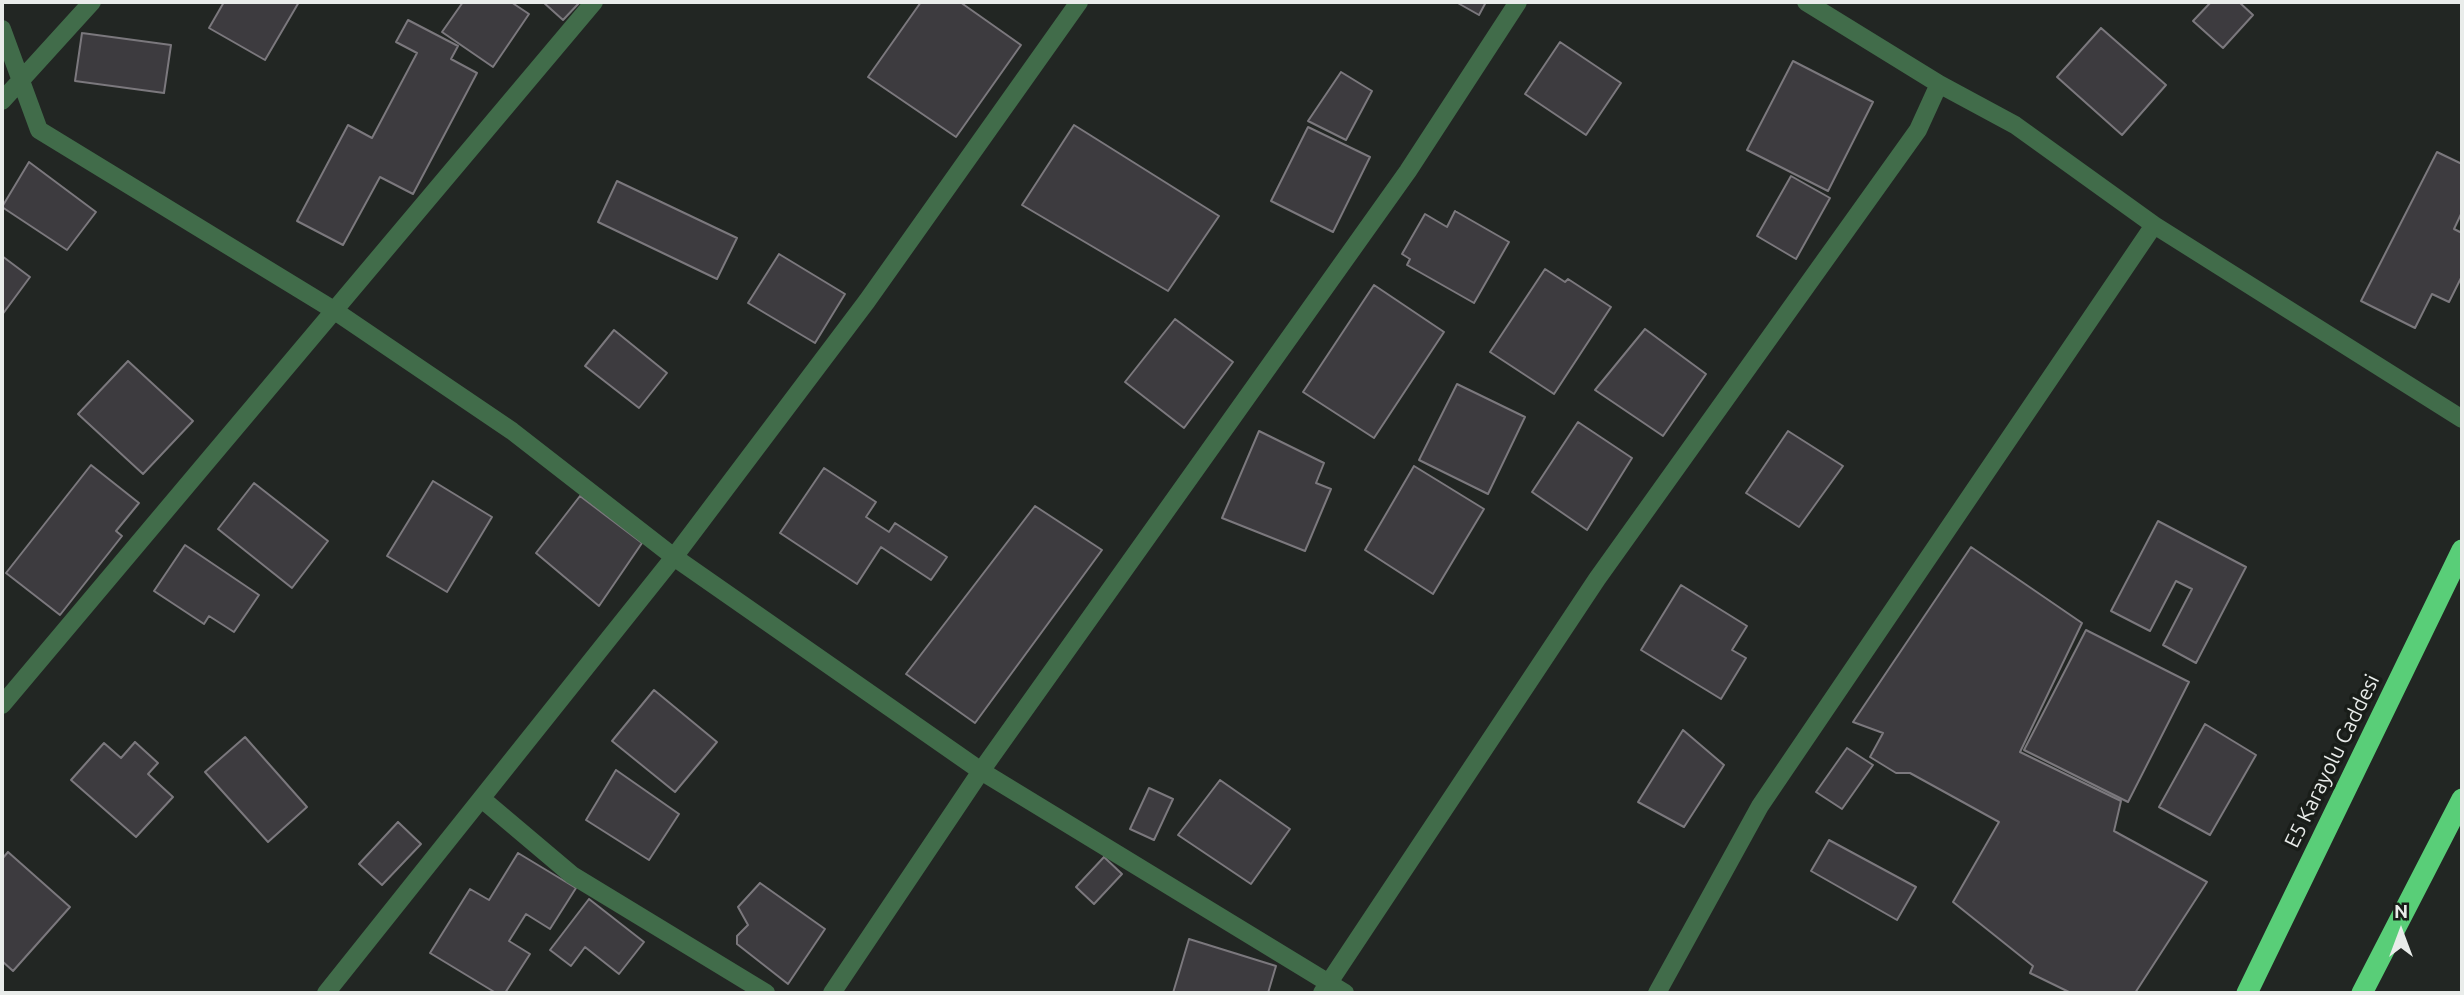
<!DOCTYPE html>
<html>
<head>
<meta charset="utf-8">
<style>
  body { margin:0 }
  #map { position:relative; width:2464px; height:995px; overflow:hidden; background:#222623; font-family:Ubuntu,sans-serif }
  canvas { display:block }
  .frame { position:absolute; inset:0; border:4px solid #e9ecea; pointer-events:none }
  .north { position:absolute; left:2366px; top:897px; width:70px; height:70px; -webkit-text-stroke:5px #191d19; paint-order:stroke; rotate:0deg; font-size:19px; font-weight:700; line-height:28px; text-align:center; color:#e9ecea }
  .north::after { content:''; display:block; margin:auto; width:24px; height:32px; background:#e9ecea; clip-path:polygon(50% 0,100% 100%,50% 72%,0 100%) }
</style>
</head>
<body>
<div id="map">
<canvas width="2464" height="995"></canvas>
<div class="frame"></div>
<div class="north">N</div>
</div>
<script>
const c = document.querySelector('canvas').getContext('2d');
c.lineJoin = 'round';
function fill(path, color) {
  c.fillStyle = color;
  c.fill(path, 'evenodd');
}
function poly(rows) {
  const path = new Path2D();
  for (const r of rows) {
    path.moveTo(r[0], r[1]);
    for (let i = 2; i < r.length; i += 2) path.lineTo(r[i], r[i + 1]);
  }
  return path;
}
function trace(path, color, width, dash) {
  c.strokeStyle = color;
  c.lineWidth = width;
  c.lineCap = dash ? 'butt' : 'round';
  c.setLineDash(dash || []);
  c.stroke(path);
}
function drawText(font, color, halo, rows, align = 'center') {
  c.font = font + ' Ubuntu,sans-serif';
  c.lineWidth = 7;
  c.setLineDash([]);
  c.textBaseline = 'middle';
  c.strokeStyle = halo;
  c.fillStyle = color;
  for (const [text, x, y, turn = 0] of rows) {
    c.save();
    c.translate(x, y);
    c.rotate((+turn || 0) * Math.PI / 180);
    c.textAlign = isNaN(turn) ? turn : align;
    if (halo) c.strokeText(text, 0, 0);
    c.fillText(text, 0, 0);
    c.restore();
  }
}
const building = poly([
  [224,2,299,2,265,60,209,28,224,2],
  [463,2,511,2,529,14,493,67,442,32,463,2],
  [543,2,580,2,563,20,543,2],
  [921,2,960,2,1021,45,956,137,868,77,921,2],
  [1456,2,1486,2,1479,15,1456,2],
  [2211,2,2239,2,2253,15,2223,48,2193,21,2211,2],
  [408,20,458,46,451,59,477,73,413,194,380,177,343,245,297,221,348,125,372,138,417,53,396,42,408,20],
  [2101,28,2166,85,2122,135,2057,77,2101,28],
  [82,33,171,45,164,93,75,81,82,33],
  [1560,42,1621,83,1586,135,1525,94,1560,42],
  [1793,61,1873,102,1828,191,1747,150,1793,61],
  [1341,72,1372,91,1346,140,1308,121,1341,72],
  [1074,125,1219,216,1168,291,1022,205,1074,125],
  [1308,127,1370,157,1333,232,1271,201,1308,127],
  [2437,152,2462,164,2462,212,2454,229,2462,233,2462,276,2449,302,2432,294,2415,328,2361,301,2437,152],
  [29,162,96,212,67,250,2,207,29,162],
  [1791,176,1830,198,1796,259,1757,236,1791,176],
  [617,181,737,238,717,279,598,222,617,181],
  [1455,211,1509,242,1474,303,1407,265,1410,259,1402,254,1425,214,1447,227,1455,211],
  [779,254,845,294,815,343,748,303,779,254],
  [2,256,30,277,2,315,2,256],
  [1545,269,1565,282,1568,279,1611,307,1554,394,1490,352,1545,269],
  [1374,285,1444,332,1374,438,1303,392,1374,285],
  [1175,319,1233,362,1184,428,1125,382,1175,319],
  [1645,329,1706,374,1663,436,1595,390,1645,329],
  [614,330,667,373,639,408,585,366,614,330],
  [128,361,193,421,143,474,78,414,128,361],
  [1457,384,1525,417,1488,494,1419,460,1457,384],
  [1578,422,1632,458,1587,530,1532,492,1578,422],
  [1259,431,1324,463,1316,483,1331,489,1305,551,1222,518,1259,431],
  [1788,431,1843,466,1799,527,1746,493,1788,431],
  [91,465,139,503,116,531,122,536,60,615,6,573,91,465],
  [1414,466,1484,509,1433,594,1365,550,1414,466],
  [824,468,876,502,866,517,889,532,895,523,947,557,931,580,881,547,857,584,780,533,824,468],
  [433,481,492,517,447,592,387,556,433,481],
  [254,483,328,541,292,588,218,529,254,483],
  [580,496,642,543,599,606,536,553,580,496],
  [1035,506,1102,550,975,723,906,674,1035,506],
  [2158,521,2246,567,2196,663,2163,645,2192,589,2176,581,2150,631,2111,611,2158,521],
  [185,545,259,595,234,632,209,616,204,624,154,591,185,545],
  [1971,547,2082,623,2020,752,2121,801,2114,831,2207,882,2135,993,2071,993,2030,973,2033,966,1953,902,1999,822,1910,773,1896,773,1870,757,1883,733,1853,722,1971,547],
  [1681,585,1747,626,1732,650,1746,658,1721,699,1641,650,1681,585],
  [2086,630,2189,682,2128,802,2024,750,2086,630],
  [654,690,717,742,675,792,612,741,654,690],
  [2205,724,2256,755,2210,835,2159,807,2205,724],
  [1683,730,1724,765,1684,827,1638,802,1683,730],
  [245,737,307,807,268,842,205,772,245,737],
  [135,742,158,763,148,774,173,797,136,837,71,780,104,743,121,758,135,742],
  [1847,748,1873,765,1842,809,1816,792,1847,748],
  [616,770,679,814,649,860,586,820,616,770],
  [1220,780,1290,829,1251,884,1178,835,1220,780],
  [1149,788,1173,799,1154,840,1130,829,1149,788],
  [398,822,421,844,382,885,359,864,398,822],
  [1829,840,1916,887,1897,920,1811,871,1829,840],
  [8,852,70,907,13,971,2,961,2,859,8,852],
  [518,853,576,888,550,929,526,914,509,941,530,954,505,993,496,993,430,953,470,889,489,900,518,853],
  [1104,857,1122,874,1094,904,1076,887,1104,857],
  [760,883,825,929,788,984,737,944,737,936,748,925,738,907,760,883],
  [589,899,644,942,619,974,585,947,571,966,550,950,589,899],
  [1189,939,1276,966,1268,993,1173,993,1189,939]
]);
fill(building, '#3d3b3f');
trace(building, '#7b787d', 2);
trace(poly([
  [1806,2,1939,84,2015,125,2154,225,2462,419],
  [2,29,39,130,332,309,512,431,674,557,981,771,1345,993],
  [2,101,92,2],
  [2,705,594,2],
  [482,799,572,875,766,993],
  [326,993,674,557,867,301,1079,2],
  [832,993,981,771,1408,171,1518,2],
  [1322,993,1597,579,1918,130,1939,84],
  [1657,993,1760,806,2154,225]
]), '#416c4a', 18);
trace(poly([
  [2247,993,2462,550],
  [2362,993,2462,799]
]), '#59ce78', 21);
drawText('21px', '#e9ecea', '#191d19', [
  ["E5 Karayolu Caddesi",2332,761,-64]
]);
</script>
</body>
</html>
